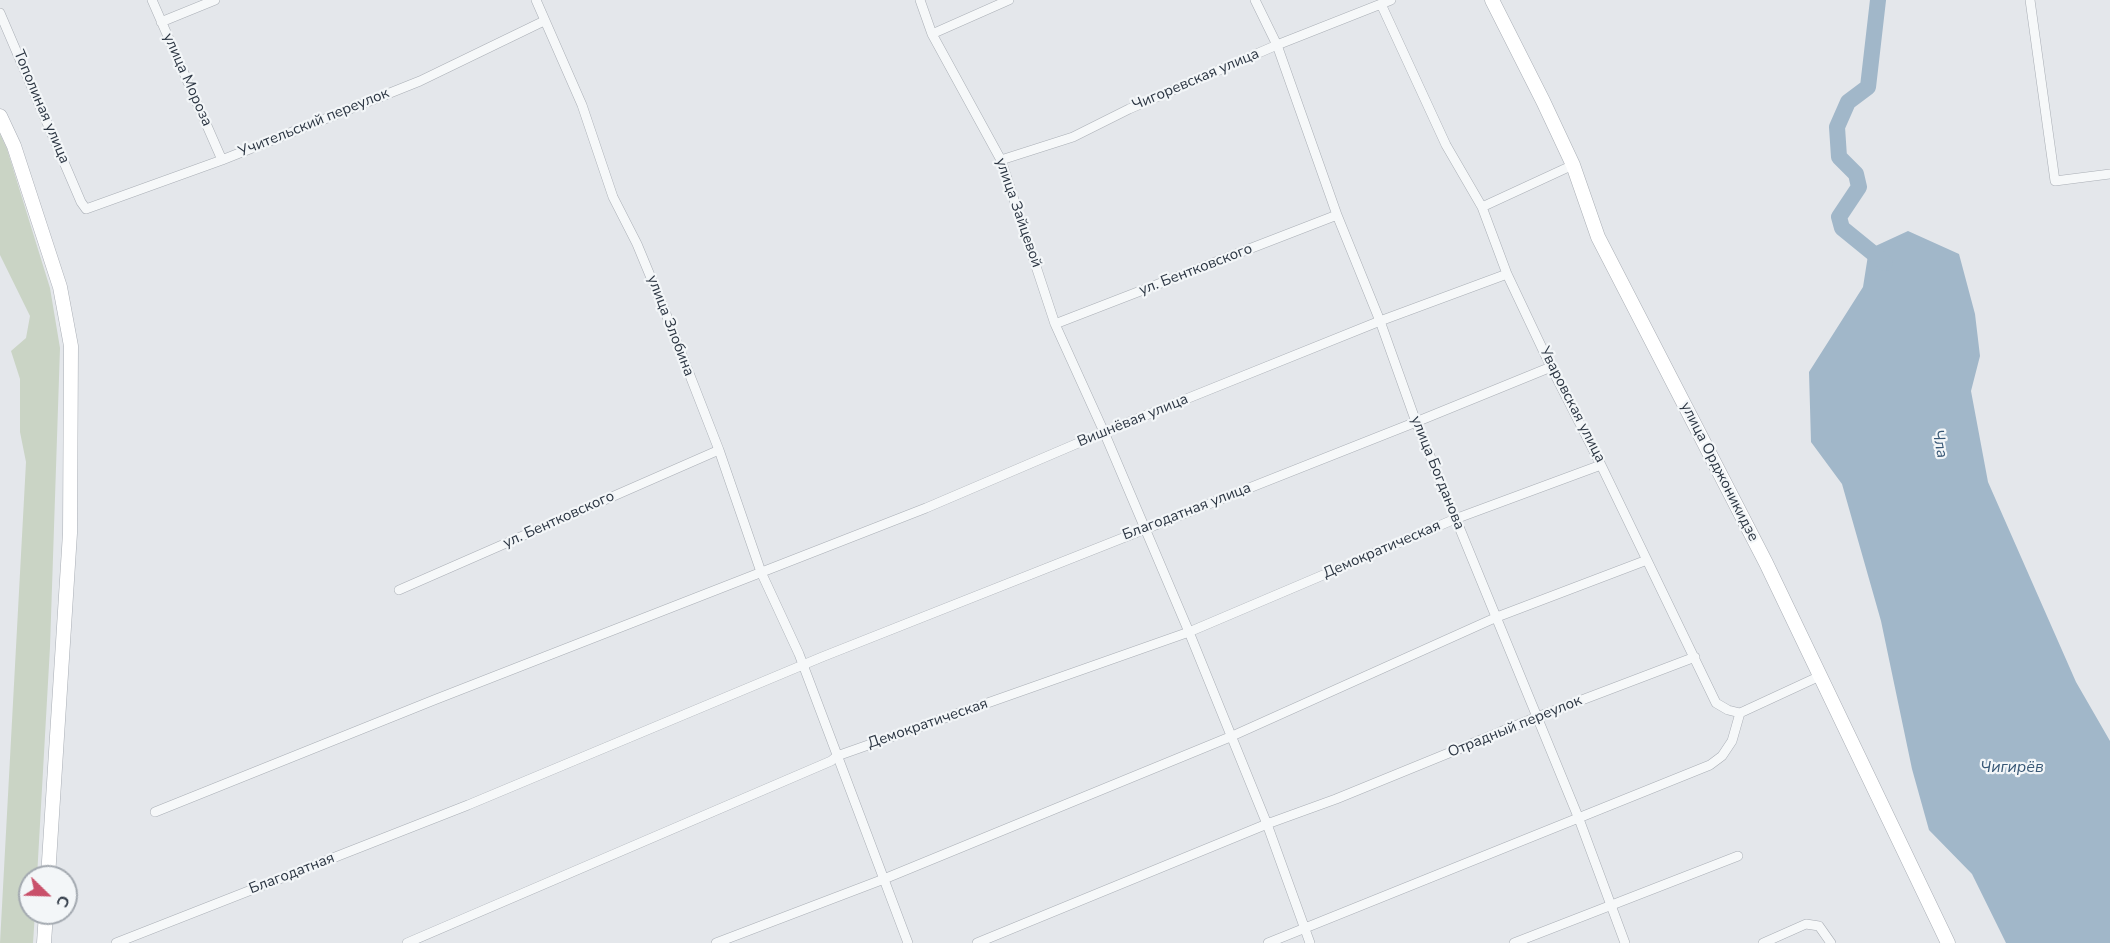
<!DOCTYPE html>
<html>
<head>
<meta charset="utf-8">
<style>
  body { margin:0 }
  #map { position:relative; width:2110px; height:943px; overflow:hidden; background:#e4e7eb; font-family:"Nunito Sans",sans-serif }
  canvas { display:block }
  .north { position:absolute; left:18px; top:865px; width:60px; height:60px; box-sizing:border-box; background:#f3f6f8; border:2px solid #a3a9b0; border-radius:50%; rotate:113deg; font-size:16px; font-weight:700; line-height:24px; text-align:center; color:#2c3643 }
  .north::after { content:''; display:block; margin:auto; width:21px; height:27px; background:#c9506a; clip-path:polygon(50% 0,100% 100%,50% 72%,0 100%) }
</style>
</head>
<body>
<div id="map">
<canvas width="2110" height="943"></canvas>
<div class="north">С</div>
</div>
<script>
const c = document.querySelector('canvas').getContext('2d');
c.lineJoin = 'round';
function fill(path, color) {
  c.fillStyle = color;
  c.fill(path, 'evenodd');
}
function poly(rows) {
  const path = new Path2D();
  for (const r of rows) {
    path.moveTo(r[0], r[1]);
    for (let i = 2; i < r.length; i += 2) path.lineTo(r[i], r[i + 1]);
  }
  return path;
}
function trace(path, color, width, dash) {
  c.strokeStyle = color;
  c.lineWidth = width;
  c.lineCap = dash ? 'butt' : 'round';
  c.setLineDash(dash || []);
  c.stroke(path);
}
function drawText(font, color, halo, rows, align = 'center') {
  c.font = font + ' "Nunito Sans",sans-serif';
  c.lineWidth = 4.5;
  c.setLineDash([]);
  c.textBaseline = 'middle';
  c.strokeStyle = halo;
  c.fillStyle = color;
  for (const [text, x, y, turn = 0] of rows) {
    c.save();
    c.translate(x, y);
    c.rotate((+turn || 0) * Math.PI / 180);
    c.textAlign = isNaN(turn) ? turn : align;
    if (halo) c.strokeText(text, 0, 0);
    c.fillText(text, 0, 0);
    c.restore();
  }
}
fill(poly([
  [0,134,7,149,50,288,60,348,50,647,37,877,30,877,30,913,35,913,33,943,0,943,26,462,20,432,20,379,11,351,26,338,30,316,0,255]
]), '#cad4c5');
fill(poly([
  [1908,231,1959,254,1975,314,1980,356,1971,391,1988,482,2076,682,2110,741,2110,943,2006,943,1972,874,1929,830,1912,769,1881,621,1842,484,1811,442,1809,372,1863,287,1869,249]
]), '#a1b7c9');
trace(poly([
  [1878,0,1868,87,1848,102,1837,127,1839,157,1856,174,1859,187,1839,217,1842,228,1885,263]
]), '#a1b7c9', 16);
const street = poly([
  [152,0,222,160],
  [536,0,582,105,613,197,637,244,666,314,719,450,761,572,799,654,908,943],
  [920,0,932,34,1001,160,1055,324,1104,432,1189,632,1267,824,1310,943],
  [1255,0,1277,45,1337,215,1380,321,1416,422,1579,819,1625,943],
  [2030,0,2055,181,2110,174],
  [1381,4,1446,145,1482,207,1507,274,1551,367,1601,465,1716,703,1728,710,1740,713,1820,676],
  [0,13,81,202,86,209,222,160,420,81,544,21],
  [161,22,215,0],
  [932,34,1009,0],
  [1001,160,1073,137,1129,109,1277,45,1391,0],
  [1482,207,1573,165],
  [1055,324,1337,215],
  [399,590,719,450],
  [155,812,434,700,926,508,1104,432,1380,321,1507,274],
  [116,943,468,805,822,657,1416,422,1551,367],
  [407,943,831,761,837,756,1189,632,1455,519,1601,465],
  [716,943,884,879,1230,737,1497,617,1647,560],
  [977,943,1267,824,1336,799,1537,717,1695,657],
  [1268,943,1710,765,1722,756,1732,741,1740,713],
  [1514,943,1738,856],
  [1763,943,1806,924,1819,926,1831,943]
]);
const secondary = poly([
  [1492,0,1543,101,1573,165,1598,237,1766,563,1948,943],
  [0,116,14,146,60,287,71,346,70,533,48,877],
  [44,943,46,913]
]);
trace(street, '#a9aeb5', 10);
trace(secondary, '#a9aeb5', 15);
trace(street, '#f6f8f9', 9);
trace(secondary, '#fff', 14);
drawText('15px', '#2c3643', '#f3f6f8', [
  ["улица Мороза",187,80,66],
  ["Чигоревская улица",1196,80,-23],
  ["Тополиная улица",41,107,67],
  ["Учительский переулок",314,123,-22],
  ["улица Зайцевой",1018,213,71],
  ["ул. Бентковского",1196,270,-21],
  ["улица Злобина",670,326,69],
  ["Уваровская улица",1572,405,63],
  ["Вишнёвая улица",1133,421,-22],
  ["улица Орджоникидзе",1719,472,63],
  ["улица Богданова",1437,473,68],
  ["Благодатная улица",1187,512,-21],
  ["ул. Бентковского",559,520,-24],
  ["Демократическая",1382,550,-23],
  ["Демократическая",928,724,-19],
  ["Отрадный переулок",1515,727,-22],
  ["Благодатная",292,874,-21]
]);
drawText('italic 16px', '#375775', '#f3f6f8', [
  ["Чла",1939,444,79],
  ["Чигирёв",2012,768]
]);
</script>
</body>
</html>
